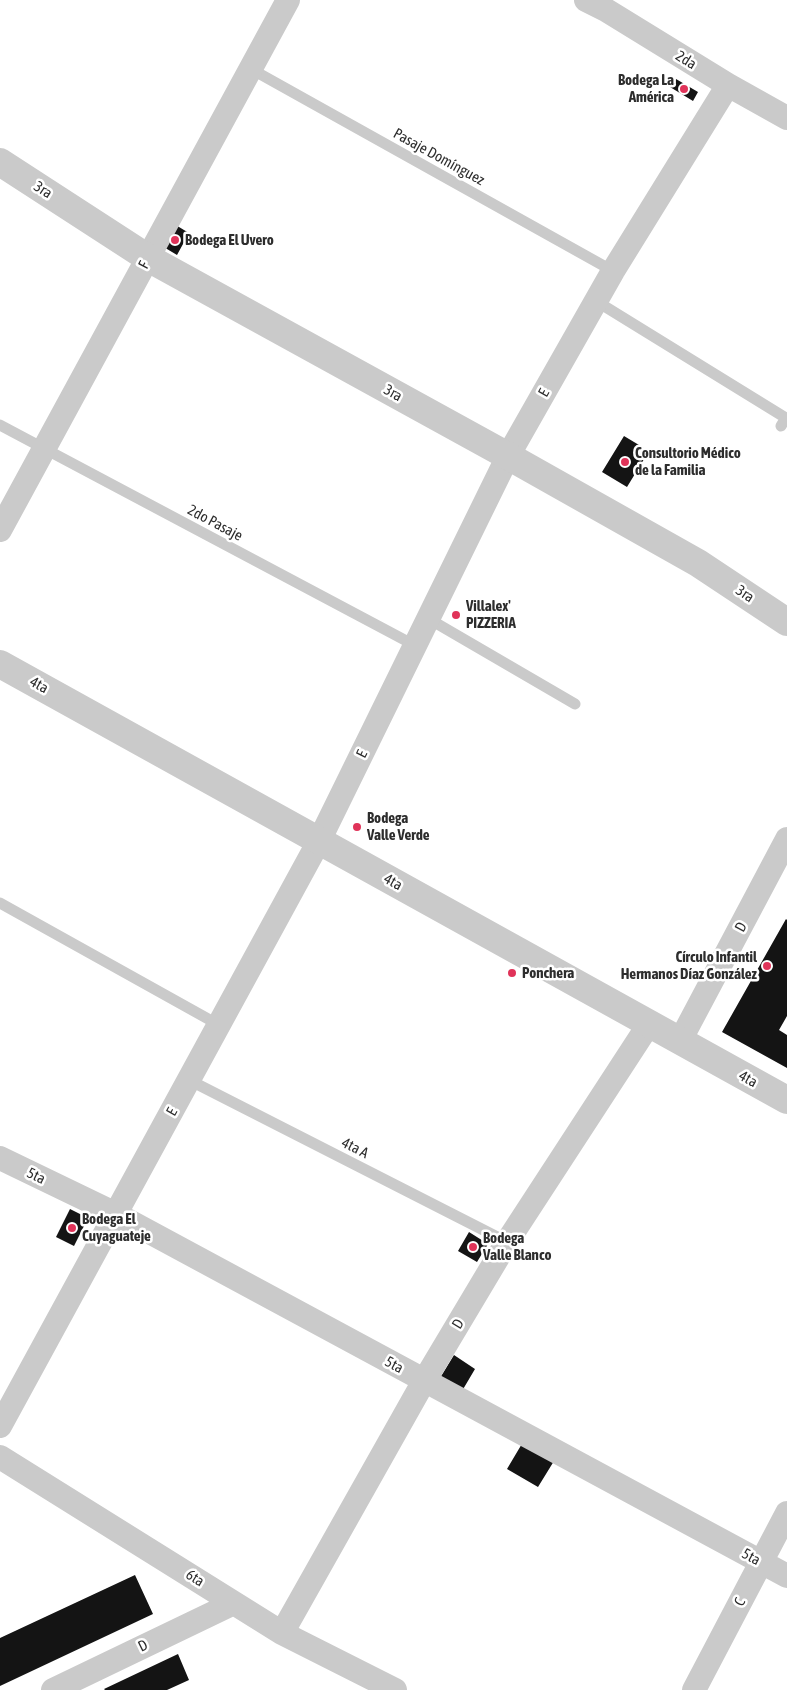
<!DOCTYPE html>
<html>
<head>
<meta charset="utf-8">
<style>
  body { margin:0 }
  canvas { display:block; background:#fff }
</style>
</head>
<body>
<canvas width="787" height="1690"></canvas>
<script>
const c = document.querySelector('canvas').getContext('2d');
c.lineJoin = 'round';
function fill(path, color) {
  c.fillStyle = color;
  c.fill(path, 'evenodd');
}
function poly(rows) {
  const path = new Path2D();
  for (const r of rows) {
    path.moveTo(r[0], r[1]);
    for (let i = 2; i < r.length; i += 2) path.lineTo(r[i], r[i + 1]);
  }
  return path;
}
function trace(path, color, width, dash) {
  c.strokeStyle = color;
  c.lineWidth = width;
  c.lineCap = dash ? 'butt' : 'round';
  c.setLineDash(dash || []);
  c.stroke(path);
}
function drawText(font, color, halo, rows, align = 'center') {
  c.font = font + ' "Asap Condensed",sans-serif';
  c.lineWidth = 5;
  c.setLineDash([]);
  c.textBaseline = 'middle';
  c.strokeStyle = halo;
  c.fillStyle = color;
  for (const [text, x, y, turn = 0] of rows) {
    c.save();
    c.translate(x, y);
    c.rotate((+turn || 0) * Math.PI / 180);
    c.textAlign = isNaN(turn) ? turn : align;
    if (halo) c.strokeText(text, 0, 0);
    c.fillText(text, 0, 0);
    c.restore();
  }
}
fill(poly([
  [676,79,698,92,693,101,670,87],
  [174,224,189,233,177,255,162,246],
  [624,436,649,451,627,487,602,472],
  [786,919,787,920,787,1016,779,1030,787,1035,787,1068,722,1032],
  [70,1209,88,1218,74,1246,56,1237],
  [469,1232,488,1244,477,1262,458,1251],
  [454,1355,475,1369,462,1391,440,1378],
  [523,1442,554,1461,538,1487,507,1469],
  [135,1575,153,1614,0,1686,0,1638],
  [178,1654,189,1680,167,1690,105,1690,104,1689]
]), '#141414');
trace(poly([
  [251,69,613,271],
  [596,301,786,418,781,426],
  [0,425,416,646],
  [429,619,575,704],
  [0,903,219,1025],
  [189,1080,507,1242]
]), '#cacaca', 11);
trace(poly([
  [586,0,606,10,728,85,787,118],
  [0,530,288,0],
  [680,1041,787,839],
  [0,1158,116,1214,787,1576],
  [0,1426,319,841,508,456,613,271,728,85],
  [0,1457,282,1633,395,1690],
  [282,1633,424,1381,507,1242,649,1024],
  [53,1690,234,1603],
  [694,1690,787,1513]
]), '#cacaca', 24);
trace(poly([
  [0,162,148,258,508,456,698,563,787,622],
  [0,664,787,1100]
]), '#cacaca', 28);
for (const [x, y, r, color] of [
  [684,89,5,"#e03359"],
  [175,240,5,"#e03359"],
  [625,462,5,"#e03359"],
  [456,615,5,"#e03359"],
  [357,827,5,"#e03359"],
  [767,966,5,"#e03359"],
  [512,973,5,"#e03359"],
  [72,1228,5,"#e03359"],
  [473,1247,5,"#e03359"]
]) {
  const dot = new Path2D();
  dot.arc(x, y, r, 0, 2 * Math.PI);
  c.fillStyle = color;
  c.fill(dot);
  trace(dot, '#fff', 2);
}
drawText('15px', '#2d2d2d', '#fff', [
  ["2da",686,60,32],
  ["Pasaje Domínguez",439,157,29],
  ["3ra",43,190,33],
  ["F",144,265,-62],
  ["3ra",393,393,29],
  ["E",544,393,-61],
  ["2do Pasaje",215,523,28],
  ["3ra",745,594,34],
  ["4ta",39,685,29],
  ["E",362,754,-64],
  ["4ta",393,882,29],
  ["D",741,927,-62],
  ["4ta",748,1079,29],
  ["E",172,1112,-61],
  ["4ta A",355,1148,27],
  ["5ta",36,1176,26],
  ["D",458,1324,-59],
  ["5ta",394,1365,28],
  ["5ta",751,1557,28],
  ["6ta",195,1578,32],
  ["C",740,1602,-62],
  ["D",143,1646,-26]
]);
drawText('bold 15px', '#2d2d2d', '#fff', [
  ["Bodega La",674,80,"right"],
  ["América",674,97,"right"],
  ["Bodega El Uvero",185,240],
  ["Consultorio Médico",635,453],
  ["de la Familia",635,470],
  ["Villalex'",466,606],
  ["PIZZERIA",466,623],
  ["Bodega",367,818],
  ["Valle Verde",367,835],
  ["Círculo Infantil",757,957,"right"],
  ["Hermanos Díaz González",757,974,"right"],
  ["Ponchera",522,973],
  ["Bodega El",82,1219],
  ["Cuyaguateje",82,1236],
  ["Bodega",483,1238],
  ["Valle Blanco",483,1255]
], 'left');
</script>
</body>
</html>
